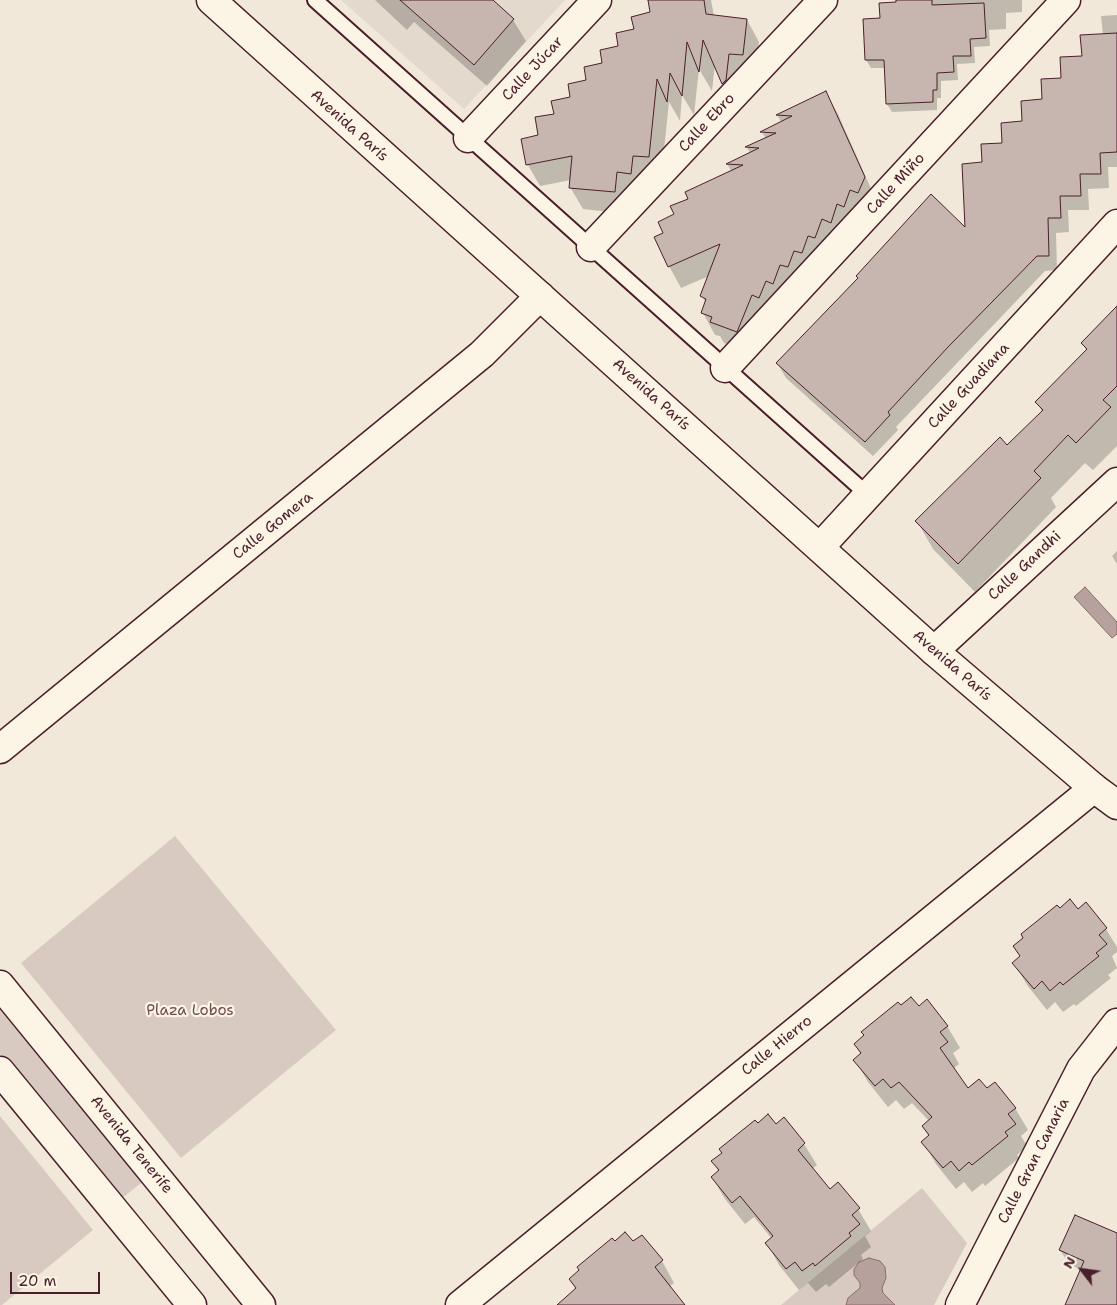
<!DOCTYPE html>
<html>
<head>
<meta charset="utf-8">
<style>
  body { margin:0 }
  #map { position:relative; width:1117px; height:1305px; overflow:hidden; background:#f1e8da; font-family:"Shantell Sans",sans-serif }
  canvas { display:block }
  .north { position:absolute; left:1057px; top:1245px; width:50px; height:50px; -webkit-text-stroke:4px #fcf5e5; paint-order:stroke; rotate:300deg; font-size:14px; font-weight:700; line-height:20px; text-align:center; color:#4a1f2b }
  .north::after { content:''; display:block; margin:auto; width:18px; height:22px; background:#4a1f2b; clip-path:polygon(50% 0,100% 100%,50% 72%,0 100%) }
  .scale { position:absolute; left:10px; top:1272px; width:90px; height:22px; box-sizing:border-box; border:2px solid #4a1f2b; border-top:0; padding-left:6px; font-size:15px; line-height:18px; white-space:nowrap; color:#4a1f2b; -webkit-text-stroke:4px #fcf5e5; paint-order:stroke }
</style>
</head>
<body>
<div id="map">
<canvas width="1117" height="1305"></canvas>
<div class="north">N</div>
<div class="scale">20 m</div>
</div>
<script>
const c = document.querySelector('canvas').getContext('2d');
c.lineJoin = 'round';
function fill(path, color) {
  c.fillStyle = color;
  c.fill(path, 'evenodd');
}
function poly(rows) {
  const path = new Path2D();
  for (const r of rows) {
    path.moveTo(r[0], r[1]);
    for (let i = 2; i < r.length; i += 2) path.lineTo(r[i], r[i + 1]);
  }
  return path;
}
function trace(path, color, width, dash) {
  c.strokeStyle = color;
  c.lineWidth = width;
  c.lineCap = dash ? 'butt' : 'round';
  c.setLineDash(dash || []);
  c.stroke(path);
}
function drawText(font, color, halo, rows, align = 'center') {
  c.font = font + ' "Shantell Sans",sans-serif';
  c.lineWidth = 4.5;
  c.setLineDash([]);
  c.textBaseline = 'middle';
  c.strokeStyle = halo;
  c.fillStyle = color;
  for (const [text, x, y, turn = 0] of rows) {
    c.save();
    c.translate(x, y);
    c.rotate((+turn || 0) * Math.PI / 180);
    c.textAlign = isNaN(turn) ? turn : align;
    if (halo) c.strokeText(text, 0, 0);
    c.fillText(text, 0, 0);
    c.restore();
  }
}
fill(poly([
  [341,0,565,0,464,109]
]), '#e4d9cd');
fill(poly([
  [175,836,336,1030,181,1158,21,963],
  [0,1001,146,1179,120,1200,0,1054],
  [0,1116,93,1230,2,1305,0,1305],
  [922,1188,967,1243,934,1305,781,1305]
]), '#d8cac0');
const water = poly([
  [1085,587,1117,622,1117,634,1112,638,1074,597,1085,587],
  [869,1258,880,1261,885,1267,886,1278,882,1288,883,1293,895,1305,846,1305,848,1298,860,1288,860,1283,854,1275,854,1269,859,1262,869,1258]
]);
fill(water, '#b6a19c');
trace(water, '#8b6d6f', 1);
fill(poly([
  [375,0,491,0,513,20,526,41,487,86,414,22,407,30],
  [649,0,711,0,714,16,747,20,759,42,755,77,736,105,715,64,712,91,699,69,694,115,682,95,680,121,669,102,661,179,627,214,583,209,570,187,571,180,540,186,528,165,539,136,571,98,652,13],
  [897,0,1022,0,1022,12,1006,13,1006,29,989,30,990,46,974,47,975,63,957,64,958,80,941,81,941,98,937,98,937,110,892,112,887,104,886,68,871,68,866,60,864,20,881,20,897,3],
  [1117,15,1117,167,1108,167,1109,188,1088,189,1089,210,1068,210,1069,232,1056,233,1057,270,1045,271,896,427,898,430,873,456,786,378,777,363,966,230,984,164,1103,35,1101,16],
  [826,93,838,114,876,200,750,353,724,343,720,336,715,335,703,313,706,303,702,296,709,276,681,288,669,266,665,233,675,215,690,199,732,172,727,164,751,154,747,148,766,139,762,132,782,123,777,115],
  [1117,308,1117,446,1093,470,1085,463,1051,498,1056,507,975,592,933,549,917,521,1007,447,1042,412,1037,402,1087,351,1082,343],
  [1117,551,1117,564,1112,556],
  [1085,904,1106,929,1117,947,1117,952,1112,956,1117,968,1108,975,1111,978,1076,1006,1074,1004,1063,1012,1055,1002,1047,1010,1027,985,1014,963,1060,910,1077,910],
  [900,1007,918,1008,947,1026,960,1048,953,1053,959,1064,953,1069,968,1089,986,1090,1015,1108,1028,1130,1021,1136,1027,1146,1017,1155,1019,1158,985,1186,983,1183,972,1192,964,1182,956,1189,936,1164,923,1142,929,1137,923,1126,929,1121,912,1103,904,1109,896,1100,888,1107,868,1082,855,1060,861,1055,855,1044],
  [784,1119,804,1144,817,1165,812,1169,830,1191,858,1209,871,1231,865,1236,871,1247,861,1255,863,1259,829,1287,826,1284,816,1292,808,1283,799,1290,779,1265,767,1243,772,1239,754,1217,745,1224,725,1199,712,1177,719,1172,713,1161,757,1124,776,1125],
  [1117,1235,1117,1305,1066,1305,1081,1270,1069,1264,1060,1250],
  [615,1242,633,1243,662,1261,674,1283,669,1287,684,1305,575,1305,576,1290,570,1279]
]), '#0003');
const building = poly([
  [400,0,493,0,514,19,474,65,400,0],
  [648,0,704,0,706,14,747,19,743,55,729,54,726,80,722,84,703,40,699,72,687,42,682,96,670,73,667,102,657,79,649,157,633,156,631,174,617,172,615,192,569,188,572,156,526,165,521,139,538,135,535,117,554,114,551,101,570,97,568,84,586,80,584,67,602,63,600,50,618,46,616,33,634,29,631,17,650,12,648,0],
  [896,0,932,0,932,5,984,3,986,38,970,39,971,56,953,56,954,72,937,73,937,90,933,90,933,102,886,104,884,60,865,60,863,19,880,18,879,3,896,2,896,0],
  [1117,33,1117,152,1100,153,1101,174,1080,174,1081,196,1060,196,1061,218,1048,218,1049,256,1037,256,948,347,888,412,890,415,865,442,776,363,858,278,856,276,931,194,965,227,962,164,982,162,981,144,1002,143,1001,123,1022,121,1021,101,1042,99,1041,79,1061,78,1060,57,1082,56,1080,35,1117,33],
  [826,91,865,177,858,193,850,190,844,207,837,204,831,223,822,219,815,238,808,236,802,253,794,251,788,267,780,265,773,284,766,281,759,298,752,295,737,332,710,322,712,317,701,313,706,299,700,296,720,244,668,267,654,237,663,233,658,222,674,214,670,206,688,199,685,192,743,165,726,164,759,148,745,147,776,133,760,132,792,116,776,115,826,91],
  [1117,306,1117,386,1103,400,1111,407,1076,443,1068,435,1034,471,1041,478,958,564,915,521,1000,437,1007,445,1043,410,1035,402,1087,349,1081,343,1117,306],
  [1070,899,1078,909,1086,902,1107,928,1099,935,1107,944,1096,953,1099,956,1063,985,1060,982,1050,991,1042,981,1034,989,1012,963,1020,956,1013,946,1023,938,1021,934,1057,905,1060,908,1070,899],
  [911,997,919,1006,927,999,948,1026,940,1032,948,1042,940,1048,968,1088,979,1079,987,1088,995,1082,1016,1108,1008,1114,1016,1124,1005,1132,1008,1136,972,1165,969,1162,959,1171,951,1161,943,1168,921,1142,929,1135,922,1126,932,1117,899,1082,891,1088,883,1079,875,1086,853,1060,861,1053,854,1044,864,1035,861,1032,898,1002,901,1005,911,997],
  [768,1114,776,1124,784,1117,805,1143,798,1150,830,1189,838,1182,860,1208,852,1215,860,1224,849,1233,851,1236,815,1266,813,1263,802,1271,795,1262,786,1269,765,1243,773,1236,740,1196,732,1203,711,1177,719,1170,711,1161,722,1153,719,1149,755,1120,758,1123,768,1114],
  [1075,1215,1117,1233,1117,1305,1065,1305,1084,1261,1059,1250,1075,1215],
  [625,1232,633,1241,642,1235,663,1260,655,1267,685,1305,557,1305,576,1288,569,1279,579,1270,577,1267,612,1238,615,1241,625,1232]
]);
fill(building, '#c7b6af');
trace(building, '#4a1f2b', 1);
const service = poly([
  [315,0,868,495]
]);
const minor = poly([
  [468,138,597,0],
  [591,247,823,0],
  [725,368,1066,0],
  [820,547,1117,224],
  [934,651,1117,482],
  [0,749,482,354,540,296],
  [0,985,261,1305],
  [0,1071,192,1305],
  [460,1305,1094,788],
  [960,1305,1081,1069,1117,1023]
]);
const secondary = poly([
  [211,0,934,651,1094,788,1117,805]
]);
trace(service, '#4a1f2b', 18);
trace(minor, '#4a1f2b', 31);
trace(secondary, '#4a1f2b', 31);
trace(service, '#fcf5e5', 14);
trace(minor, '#fcf5e5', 28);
trace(secondary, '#fcf5e5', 28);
drawText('15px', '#4a1f2b', '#fcf5e5', [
  ["Calle Júcar",533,69,-47],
  ["Calle Ebro",707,123,-47],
  ["Avenida París",349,126,42],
  ["Calle Miño",896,184,-47],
  ["Calle Guadiana",969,386,-47],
  ["Avenida París",651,395,42],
  ["Calle Gomera",273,526,-39],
  ["Calle Gandhi",1025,566,-43],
  ["Avenida París",952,666,41],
  ["Calle Hierro",777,1046,-39],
  ["Avenida Tenerife",131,1145,51],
  ["Calle Gran Canaria",1034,1161,-63]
]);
drawText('15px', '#6e4a50', '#fcf5e5', [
  ["Plaza Lobos",190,1011]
]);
</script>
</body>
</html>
